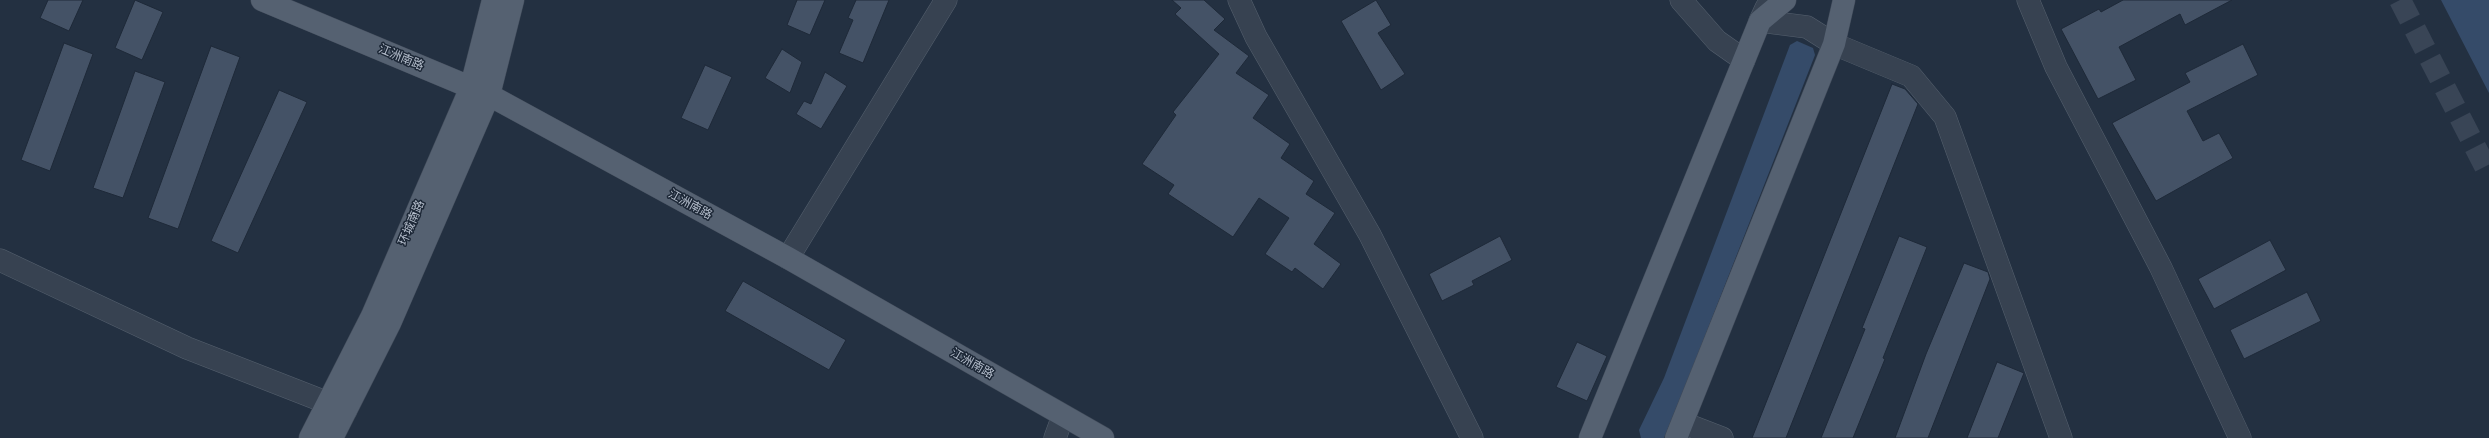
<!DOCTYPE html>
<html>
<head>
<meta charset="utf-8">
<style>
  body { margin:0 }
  canvas { display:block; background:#233041 }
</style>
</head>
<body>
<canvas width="2489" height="438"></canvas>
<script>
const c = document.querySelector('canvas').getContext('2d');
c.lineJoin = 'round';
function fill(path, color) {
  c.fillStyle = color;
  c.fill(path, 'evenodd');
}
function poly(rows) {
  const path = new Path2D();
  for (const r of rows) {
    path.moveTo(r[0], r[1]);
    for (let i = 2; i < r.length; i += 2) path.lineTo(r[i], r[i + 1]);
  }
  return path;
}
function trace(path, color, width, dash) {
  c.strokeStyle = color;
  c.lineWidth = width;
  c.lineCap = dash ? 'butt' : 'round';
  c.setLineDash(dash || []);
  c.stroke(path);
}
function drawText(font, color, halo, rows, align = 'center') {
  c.font = font + ' "DejaVu Sans","Noto Sans SC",sans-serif';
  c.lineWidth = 3;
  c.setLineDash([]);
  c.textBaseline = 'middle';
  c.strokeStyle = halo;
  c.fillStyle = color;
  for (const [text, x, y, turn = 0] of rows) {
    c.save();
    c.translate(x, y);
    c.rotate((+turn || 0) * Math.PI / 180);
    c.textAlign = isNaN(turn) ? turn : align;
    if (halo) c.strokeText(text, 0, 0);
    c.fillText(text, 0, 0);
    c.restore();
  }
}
fill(poly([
  [2441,0,2489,0,2489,93],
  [1797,41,1813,48,1815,55,1694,364,1664,438,1641,438,1639,430,1664,378,1790,45]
]), '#354b69');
const building = poly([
  [48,0,83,0,69,31,40,18,48,0],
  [135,0,163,12,142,60,115,48,135,0],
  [797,0,825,0,810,35,787,25,797,0],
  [856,0,889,0,863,63,839,53,853,20,848,18,856,0],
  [1172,0,1204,0,1225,19,1214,30,1249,56,1236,73,1269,95,1253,118,1290,144,1281,158,1314,181,1306,194,1335,213,1314,244,1341,264,1323,289,1295,268,1292,272,1265,254,1289,218,1259,198,1233,237,1168,194,1174,185,1142,164,1176,115,1173,112,1219,54,1175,14,1181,8,1172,0],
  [1376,0,1391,25,1378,33,1405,74,1381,90,1341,21,1376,0],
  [2123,0,2232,0,2185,25,2180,14,2119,47,2136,80,2098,99,2061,29,2099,9,2101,12,2123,0],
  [64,43,93,54,50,171,21,160,64,43],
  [2243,44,2258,75,2187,111,2203,141,2219,133,2233,158,2156,201,2112,123,2190,82,2185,73,2243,44],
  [211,46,240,57,178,229,148,218,211,46],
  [782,49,802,62,790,93,765,78,782,49],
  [705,65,732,77,708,130,681,118,705,65],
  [135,71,165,82,123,198,93,188,135,71],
  [825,72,847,86,821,129,796,114,804,101,811,104,825,72],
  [1892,84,1905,89,1918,104,1786,438,1752,438,1892,84],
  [279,90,307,102,238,253,211,241,279,90],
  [1500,236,1512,260,1472,281,1474,285,1442,301,1429,274,1500,236],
  [1899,236,1927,247,1883,358,1885,359,1853,438,1821,438,1865,329,1862,328,1899,236],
  [2270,240,2286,270,2214,309,2198,279,2270,240],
  [1964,263,1988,272,1990,279,1928,438,1895,438,1926,354,1964,263],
  [743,281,846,340,829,370,725,311,743,281],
  [2307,292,2321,321,2244,359,2230,330,2307,292],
  [1577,342,1607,356,1587,401,1556,387,1577,342],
  [1997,362,2024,373,1998,438,1967,438,1997,362]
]);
fill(building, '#445266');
trace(building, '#1e2938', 1);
trace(poly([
  [2400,0,2489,174]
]), '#394556', 22, [22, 11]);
const minor = poly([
  [1239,0,1256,37,1370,235,1472,438],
  [1681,0,1717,41,1744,60],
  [2028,0,2056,67,2161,268,2240,438],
  [1766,8,1760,21,1807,27,1834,44,1911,76,1945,117,2061,438],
  [788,258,946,0],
  [0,260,187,348,346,410],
  [1683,423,1722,438],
  [1055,438,1063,416]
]);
const major = poly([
  [262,0,489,95,788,258,1103,438],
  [310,438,372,316,471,87,493,0],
  [332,438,390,323,489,95,513,0],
  [1590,438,1760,21,1785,0],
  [1676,438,1834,44,1844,0]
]);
trace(minor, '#55606e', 23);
trace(major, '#414b5a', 23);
trace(minor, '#374251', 22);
trace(major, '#556171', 22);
drawText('12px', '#b4bdcb', '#1c2736', [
  ["江洲南路",401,58,23],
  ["江洲南路",690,205,29],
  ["环城南路",412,223,-67],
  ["江洲南路",972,364,30]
]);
</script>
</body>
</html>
